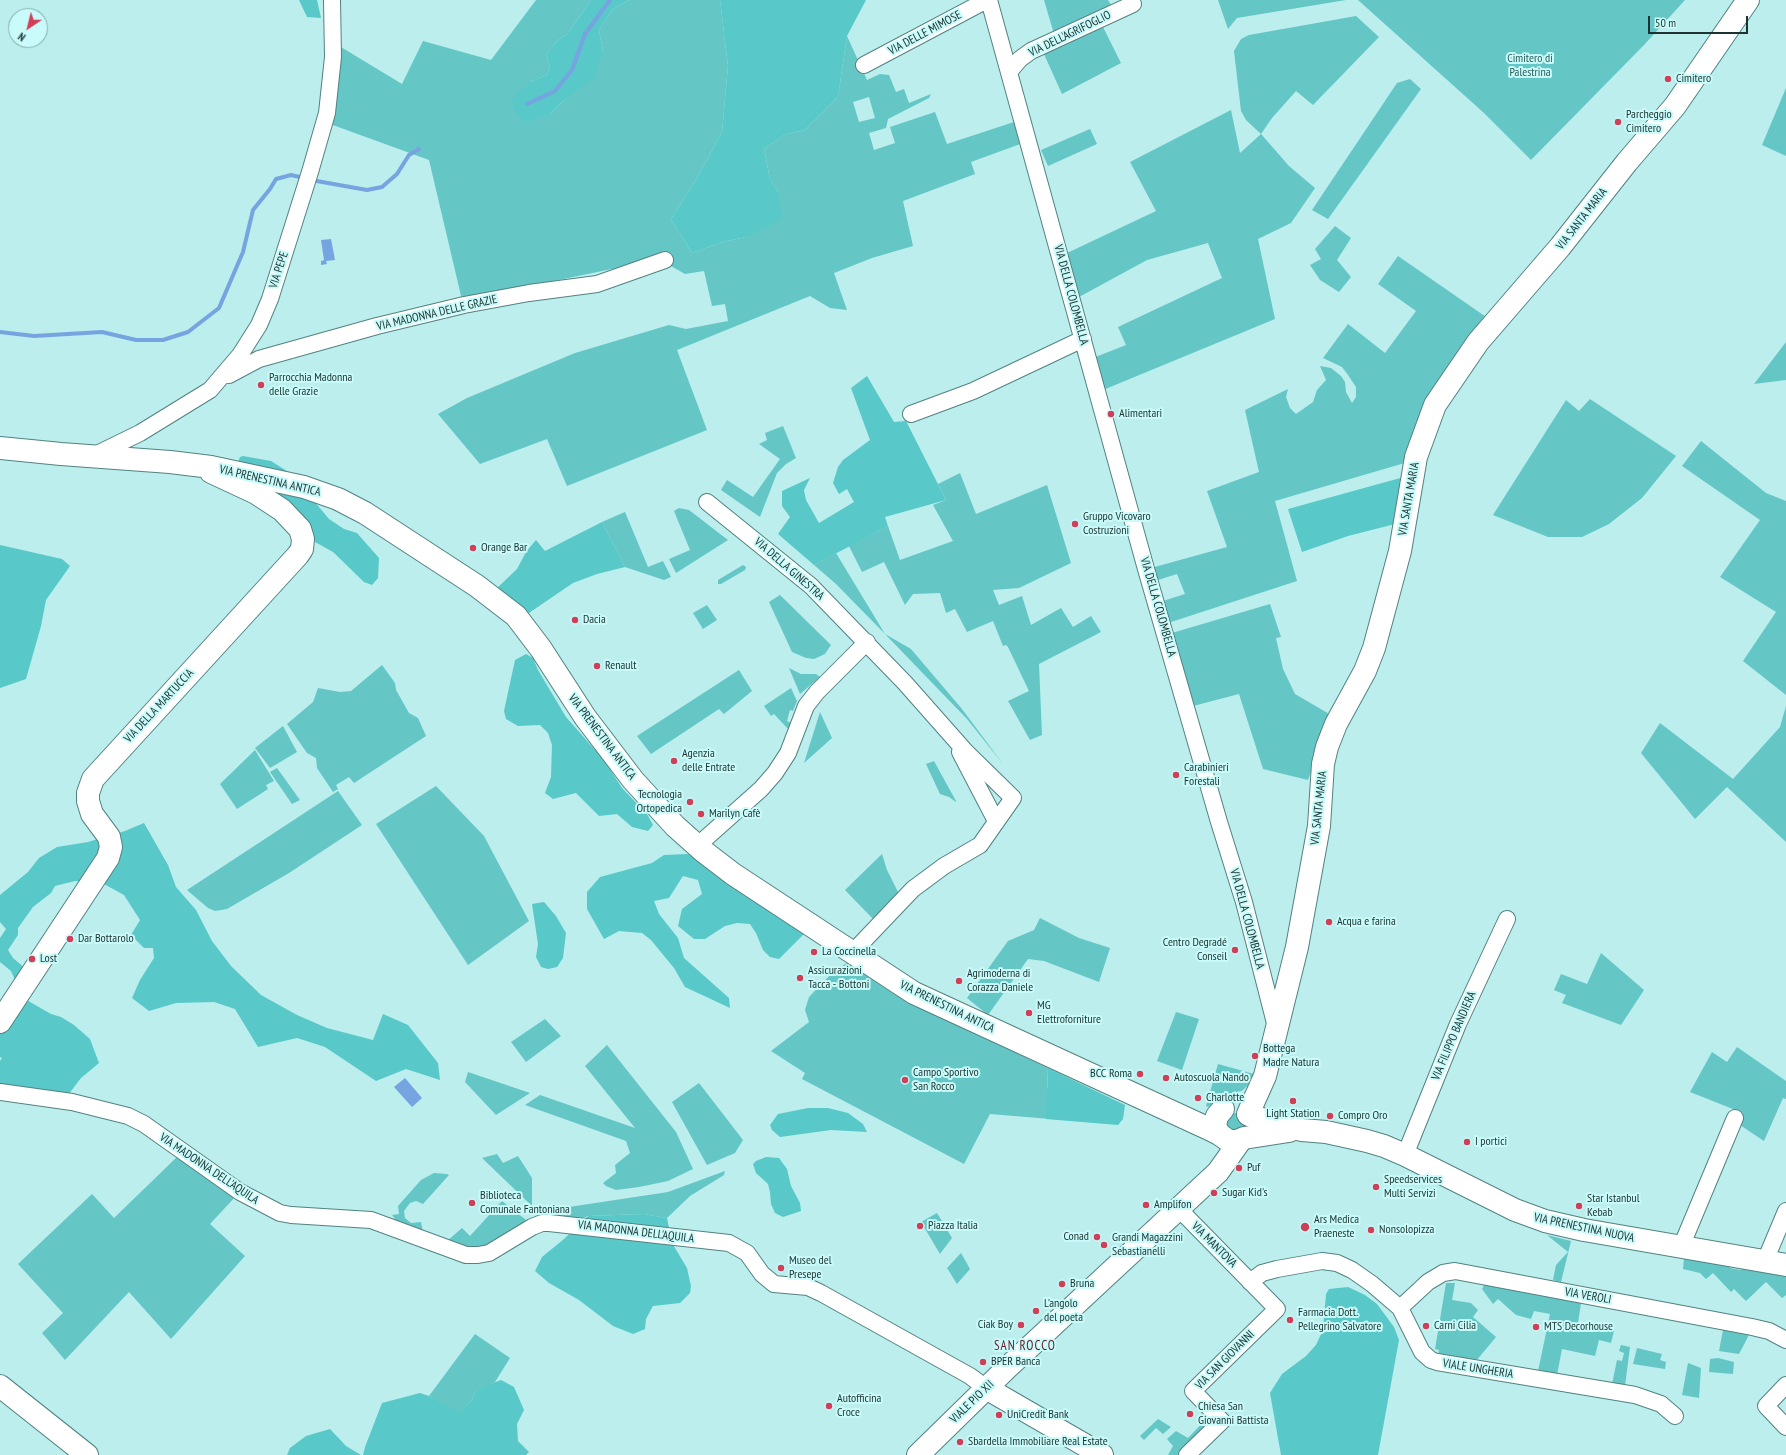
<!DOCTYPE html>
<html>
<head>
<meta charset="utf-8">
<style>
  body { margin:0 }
  #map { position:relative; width:1786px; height:1455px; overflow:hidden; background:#bbeeed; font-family:"PT Sans Narrow",sans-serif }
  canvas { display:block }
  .north { position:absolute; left:8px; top:8px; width:40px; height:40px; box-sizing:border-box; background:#c8fbfa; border:1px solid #84abaa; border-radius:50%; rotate:215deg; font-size:11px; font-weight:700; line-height:16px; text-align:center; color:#1d3231 }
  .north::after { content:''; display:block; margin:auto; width:14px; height:18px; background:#cf3f57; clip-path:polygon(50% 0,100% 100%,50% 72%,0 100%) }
  .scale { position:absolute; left:1648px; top:16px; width:100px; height:18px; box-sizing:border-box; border:2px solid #1d3231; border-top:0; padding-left:5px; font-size:12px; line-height:14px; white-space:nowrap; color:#1d3231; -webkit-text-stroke:3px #c8fbfa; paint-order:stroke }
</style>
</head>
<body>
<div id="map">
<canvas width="1786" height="1455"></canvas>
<div class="north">N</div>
<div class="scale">50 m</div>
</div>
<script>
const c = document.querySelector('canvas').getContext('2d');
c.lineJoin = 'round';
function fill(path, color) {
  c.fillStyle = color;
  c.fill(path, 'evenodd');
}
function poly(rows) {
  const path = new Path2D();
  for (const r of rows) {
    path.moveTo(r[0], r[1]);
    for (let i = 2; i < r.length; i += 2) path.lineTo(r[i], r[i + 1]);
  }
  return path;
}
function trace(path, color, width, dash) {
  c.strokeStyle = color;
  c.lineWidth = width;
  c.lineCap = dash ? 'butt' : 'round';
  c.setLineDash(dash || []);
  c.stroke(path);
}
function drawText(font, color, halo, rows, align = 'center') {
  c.font = font + ' "PT Sans Narrow",sans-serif';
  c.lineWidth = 4;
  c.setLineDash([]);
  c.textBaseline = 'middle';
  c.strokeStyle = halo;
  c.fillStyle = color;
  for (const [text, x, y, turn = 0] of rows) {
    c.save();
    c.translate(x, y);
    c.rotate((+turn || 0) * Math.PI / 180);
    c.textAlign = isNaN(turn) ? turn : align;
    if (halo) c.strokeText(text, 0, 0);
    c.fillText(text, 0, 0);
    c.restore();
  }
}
fill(poly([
  [536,0,591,0,568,33,556,42,546,54,550,67,547,75,530,82,550,114,564,100,603,51,599,30,613,9,629,0,720,0,728,66,722,132,696,180,671,219,692,253,722,242,746,237,778,192,770,179,764,149,784,135,805,130,838,97,847,36,867,80,880,74,889,75,896,92,904,89,909,103,931,94,929,98,888,119,886,128,869,133,874,150,895,143,890,127,935,112,947,144,1017,121,1023,143,971,162,975,174,903,201,913,246,872,258,834,273,847,310,830,308,810,296,677,350,707,430,567,486,547,439,480,464,438,414,467,398,575,353,669,325,686,329,728,321,725,304,712,306,704,271,685,274,671,266,665,258,462,300,429,160,330,124,336,44,402,84,423,41,491,60],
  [869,97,875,118,859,122,853,102],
  [1044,0,1108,0,1113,8,1054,34],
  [1218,0,1346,0,1237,18,1228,29],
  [1358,0,1685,0,1644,45,1531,160,1484,113],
  [1356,16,1379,37,1313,105,1296,91,1272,118,1261,134,1289,166,1315,188,1291,223,1258,239,1275,319,1103,390,1093,358,1126,345,1118,327,1222,278,1208,243,1147,260,1079,297,1065,254,1156,211,1130,162,1231,110,1240,153,1261,134,1246,120,1241,111,1234,51,1241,39,1249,35],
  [1101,23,1121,63,1062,94,1043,52],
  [1410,79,1421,89,1328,219,1312,210,1397,83],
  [1786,88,1786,156,1762,145],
  [1090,129,1097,144,1048,166,1041,150],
  [1335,226,1351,238,1337,260,1351,277,1339,292,1320,280,1310,265,1321,259,1315,249],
  [1398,256,1489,319,1408,462,1275,501,1297,581,1168,623,1163,601,1185,594,1177,574,1155,581,1151,568,1227,547,1207,491,1259,472,1245,410,1288,389,1286,397,1290,408,1296,414,1313,402,1317,390,1326,380,1320,366,1331,368,1341,376,1345,382,1346,392,1352,403,1356,397,1356,387,1348,375,1342,367,1323,358,1348,324,1385,353,1416,311,1378,284],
  [1786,342,1786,380,1754,384],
  [1590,399,1676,456,1642,498,1609,524,1582,537,1548,537,1493,515,1566,400,1579,411],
  [783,426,796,458,786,464,777,473,760,517,721,490,727,480,753,497,780,459,759,444,767,440,765,433],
  [1701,441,1766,493,1786,501,1786,695,1743,661,1776,612,1720,577,1760,520,1682,466],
  [960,473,976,514,1047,485,1071,563,1019,588,993,590,999,605,1022,596,1031,625,1061,608,1073,627,1091,616,1101,632,1039,664,1042,735,1030,740,1008,701,1029,691,1008,647,1006,645,1003,646,993,621,967,632,955,609,946,613,940,593,913,594,905,605,884,562,862,572,849,546,888,526,900,560,953,541,933,505,946,500,938,484],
  [679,508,689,510,728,540,676,573,669,559,690,550,674,511],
  [625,512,648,567,663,561,671,577,664,580,625,567,602,522],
  [836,553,885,634,911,649,962,709,1003,764,967,719,885,634,836,584,814,565],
  [743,565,746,567,745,570,721,584,718,584,718,580],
  [780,595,831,645,825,654,814,659,806,658,792,652,769,602],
  [1270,604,1281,637,1276,638,1283,669,1295,694,1331,715,1308,780,1263,769,1239,694,1193,706,1172,633],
  [707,605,717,620,703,629,693,613],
  [382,665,395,683,396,690,409,713,418,718,426,736,354,783,349,777,336,785,338,789,333,792,317,768,316,758,307,753,287,724,313,702,318,688,340,692,351,691],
  [789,668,801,674,816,674,820,677,800,694],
  [739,670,752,691,724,714,719,709,651,754,637,736],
  [791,688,797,701,793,711,790,710,787,721,791,723,789,728,787,728,774,714,771,716,764,706],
  [1786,706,1786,842,1727,787,1695,819,1641,753,1660,723,1733,779,1780,727],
  [820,712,832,738,804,763],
  [283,726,297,752,270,768,255,748],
  [255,750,274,781,266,785,268,789,237,809,220,784],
  [934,761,956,801,956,802,949,797,940,794,926,764],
  [277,768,300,800,292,804,270,772],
  [436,786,484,836,529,921,468,965,376,824],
  [338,791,362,825,289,873,227,909,215,911,208,908,187,890],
  [882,854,887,870,899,894,874,920,845,890],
  [1040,918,1079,938,1110,948,1099,982,1044,961,1028,959,988,1015,967,998,1008,941,1034,930],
  [1601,953,1644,990,1621,1025,1562,1003,1566,995,1554,990,1561,974,1587,984],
  [847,963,894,994,924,1010,1048,1068,1047,1088,1112,1124,990,1114,964,1164,802,1079,805,1073,771,1051,809,1022,805,1010,809,997,834,971],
  [1176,1012,1199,1019,1182,1070,1157,1061],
  [545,1019,561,1036,526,1062,511,1042],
  [607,1045,676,1132,693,1169,668,1181,639,1187,616,1190,606,1186,603,1183,616,1173,615,1165,630,1153,626,1141,525,1105,540,1095,635,1128,585,1066],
  [1737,1047,1786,1081,1786,1099,1783,1098,1764,1141,1740,1125,1743,1113,1690,1092,1712,1052,1727,1062],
  [1218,1064,1254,1074,1250,1083,1243,1090,1235,1094,1224,1096,1208,1107,1206,1106],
  [468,1072,530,1093,496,1115,465,1082],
  [699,1083,743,1140,735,1153,707,1165,672,1102],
  [1236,1113,1238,1114,1245,1124,1244,1126,1243,1129,1230,1134,1223,1119,1228,1114],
  [497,1154,503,1163,518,1156,532,1178,532,1206,482,1158],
  [178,1156,236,1196,210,1224,245,1256,171,1339,129,1292,65,1360,42,1333,63,1313,18,1264,92,1194,114,1218],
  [725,1171,724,1175,690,1196,667,1218,644,1214,588,1216,579,1220,550,1216,569,1207,668,1192],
  [434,1173,447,1174,449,1175,423,1204,416,1201,410,1203,404,1211,405,1218,411,1223,421,1222,423,1233,398,1223,392,1215,399,1214,398,1206,421,1180],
  [502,1201,526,1220,503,1239,480,1248,462,1248,446,1242,462,1228,470,1236],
  [937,1213,952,1238,940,1254,921,1222],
  [1547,1235,1571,1241,1561,1282,1553,1280,1556,1265,1568,1252],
  [961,1253,970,1269,957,1284,947,1268],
  [1684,1258,1730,1265,1730,1268,1741,1270,1742,1267,1786,1276,1786,1295,1782,1298,1766,1282,1746,1301,1734,1289,1731,1292,1713,1273,1706,1279,1700,1273,1683,1269],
  [1446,1283,1455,1283,1452,1300,1471,1303,1478,1310,1473,1317,1496,1337,1476,1361,1438,1355,1439,1350,1435,1349],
  [1484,1285,1581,1303,1578,1323,1614,1331,1611,1343,1599,1340,1595,1356,1562,1349,1557,1375,1538,1371,1550,1314,1534,1311,1531,1319,1516,1315,1498,1299,1493,1304,1482,1289],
  [1723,1330,1749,1335,1739,1354,1719,1351],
  [475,1334,510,1358,495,1382,475,1392,472,1400,460,1413,429,1396],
  [1621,1345,1630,1347,1625,1386,1612,1384,1617,1360,1622,1361,1624,1353,1619,1351],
  [1637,1348,1662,1354,1660,1360,1666,1362,1665,1369,1633,1364],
  [1718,1358,1734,1362,1733,1374,1709,1372,1710,1359],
  [1688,1363,1701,1368,1699,1398,1682,1395],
  [1209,1416,1212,1421,1182,1455,1168,1455,1173,1446,1167,1439,1176,1431,1188,1438],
  [1158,1419,1171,1427,1163,1434,1156,1428,1144,1440,1140,1436]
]), '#65c6c6');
fill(poly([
  [299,0,317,0,321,18,307,17],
  [591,0,629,0,613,9,599,30,603,51,594,78,564,100,550,114,525,122,515,112,512,99,530,82,547,75,550,67,546,54,556,42,568,33],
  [720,0,866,0,847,36,838,97,805,130,784,135,764,149,770,179,778,192,782,219,746,237,722,242,692,253,671,219,696,180,722,132,728,66],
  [867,376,894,422,906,421,946,500,885,517,888,526,814,565,778,534,790,517,782,506,782,491,810,478,804,490,806,500,819,523,854,502,847,489,839,494,833,483,838,467,843,460,870,440,851,388],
  [243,456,271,461,306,483,314,501,329,519,344,529,357,533,379,558,378,578,372,585,364,582,333,552,315,542,306,529,237,465,240,457],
  [1404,477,1395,524,1348,536,1302,552,1288,509],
  [602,522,625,567,597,574,573,583,523,617,495,590,517,569,526,552,536,540,545,551],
  [0,545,62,559,70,566,46,600,41,626,26,679,0,688],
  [526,654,533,658,538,670,566,717,604,760,622,788,647,814,653,825,648,831,632,827,617,814,599,816,576,793,553,799,545,793,551,777,552,745,548,733,540,725,518,726,506,719,504,711,515,660],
  [144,823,168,865,176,887,196,910,212,941,231,966,261,995,297,1015,327,1028,373,1040,383,1014,408,1025,438,1063,440,1080,406,1069,376,1081,325,1047,297,1038,258,1047,235,1009,214,1002,176,1003,149,1011,132,998,140,980,154,958,153,948,144,948,131,935,140,920,124,895,102,883,75,881,55,886,51,893,33,907,18,928,18,935,8,950,13,958,26,969,16,982,11,971,0,962,0,938,6,929,0,922,0,895,28,872,39,858,57,847,88,842,125,831],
  [688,854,703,863,805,933,779,959,770,957,763,950,756,933,750,924,737,923,725,926,705,939,694,939,678,926,682,909,702,894,698,880,683,876,669,898,654,901,659,914,678,938,684,958,729,998,730,1008,685,987,674,968,651,940,642,933,619,931,604,939,587,909,587,892,600,877,652,863,664,855],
  [544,902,556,916,566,933,563,958,557,967,548,969,541,967,536,957,538,944,532,904],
  [23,998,51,1014,61,1017,74,1025,90,1039,99,1063,81,1078,68,1095,0,1088,0,1061,2,1058,0,1057,0,1033],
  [1048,1068,1125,1105,1123,1119,1118,1125,1046,1119],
  [808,1108,828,1108,848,1113,863,1124,867,1132,831,1130,780,1137,772,1130,770,1125,778,1114],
  [766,1157,779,1158,787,1169,791,1186,800,1203,801,1211,783,1217,775,1213,771,1204,770,1192,768,1184,756,1173,753,1164,756,1161],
  [644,1214,667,1218,672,1243,687,1268,691,1286,690,1293,680,1303,653,1306,646,1319,645,1329,633,1334,613,1326,579,1300,549,1283,535,1271,542,1257,564,1239,588,1216],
  [1348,1287,1365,1295,1377,1304,1394,1327,1399,1340,1378,1455,1281,1455,1270,1393,1282,1374,1306,1356,1316,1345,1323,1330,1326,1294,1329,1289],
  [501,1380,514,1387,524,1410,517,1424,518,1441,529,1452,526,1455,363,1455,365,1447,382,1403,420,1393,429,1396,460,1412,472,1400,475,1392,485,1386],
  [330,1429,346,1446,361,1455,287,1455,290,1448,306,1436]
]), '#58c8c9');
fill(poly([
  [331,239,335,260,326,261,327,264,321,265,321,261,324,260,321,240],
  [405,1078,422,1098,412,1107,394,1087]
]), '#75a4e0');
trace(poly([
  [527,104,555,91,572,70,585,34,610,0],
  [311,180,367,190,382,187,397,174,409,155,419,149],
  [0,332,34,336,102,332,136,340,163,340,188,332,219,308,243,252,253,210,270,189,276,179,291,175,304,178]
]), '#75a4e0', 4);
const street = poly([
  [989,0,1146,569,1219,822,1244,902,1276,1027],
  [864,65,987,0],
  [1009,72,1020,59,1031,51,1133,4,1131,0],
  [229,375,259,359,377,326,464,305,529,293,597,284,665,260],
  [911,414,973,391,1083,339],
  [95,455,140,433,210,390,240,355,259,325,270,299,310,172,327,113,333,57,332,0],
  [707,502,811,586,905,683,966,752,1013,798,980,845,944,866,913,889,852,953],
  [960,752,996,821],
  [697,846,761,789,775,773,788,753,806,706,817,692,867,642],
  [0,1092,72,1102,128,1116,144,1124,240,1192,280,1213,291,1215,371,1220,466,1255,478,1255,489,1253,532,1227,542,1223,549,1223,729,1243,747,1253,762,1274,774,1284,808,1287,821,1293,970,1376,986,1388],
  [1405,1155,1458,1024,1507,919],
  [1178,1208,1277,1309,1193,1391,1222,1421,1187,1455],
  [1681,1247,1735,1118],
  [1765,1261,1786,1211],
  [1250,1282,1262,1273,1277,1269,1322,1261,1337,1263,1352,1270,1372,1284,1400,1308,1422,1352,1431,1360,1437,1362,1635,1395,1661,1404,1675,1416],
  [1400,1308,1428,1282,1443,1273,1455,1271,1752,1327,1769,1331,1786,1340],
  [1786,1385,1766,1406,1786,1427]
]);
const secondary = poly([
  [0,1022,108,858,111,847,109,837,92,814,88,801,88,793,93,779,298,555,302,549,303,539,300,529,282,510,256,493,211,472],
  [1248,1114,1265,1076,1297,947,1319,826,1323,764,1327,747,1336,724,1365,671,1374,648,1400,551,1416,457,1435,405,1478,342,1560,247,1627,162,1675,106,1748,0],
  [0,1386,87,1455],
  [986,1388,1102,1455],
  [918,1455,1008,1367,1218,1172,1240,1141]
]);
const primary = poly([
  [0,448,61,454,170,462,211,467,304,487,338,499,365,513,477,586,516,616,541,649,585,717,633,780,675,826,703,851,733,874,914,993,1207,1128,1219,1134],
  [1223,1109,1217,1116,1215,1126,1219,1134,1229,1141,1237,1141,1244,1138,1289,1131],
  [1249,1115,1284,1126,1302,1130,1326,1132,1367,1141,1384,1146,1405,1155,1515,1210,1545,1221,1584,1230,1786,1265]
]);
trace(street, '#528282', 18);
trace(secondary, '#528282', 24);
trace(primary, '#528282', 24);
trace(street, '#fff', 16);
trace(secondary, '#fff', 22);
trace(primary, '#fff', 22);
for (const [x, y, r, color] of [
  [1668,79,4,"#cf3f57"],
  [1618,122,4,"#cf3f57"],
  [261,385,4,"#cf3f57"],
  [1111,414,4,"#cf3f57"],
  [1075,524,4,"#cf3f57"],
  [473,548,4,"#cf3f57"],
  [575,620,4,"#cf3f57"],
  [597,666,4,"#cf3f57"],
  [674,761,4,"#cf3f57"],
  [1176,775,4,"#cf3f57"],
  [690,802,4,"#cf3f57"],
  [701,814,4,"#cf3f57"],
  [1329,922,4,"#cf3f57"],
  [70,939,4,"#cf3f57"],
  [1235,950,4,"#cf3f57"],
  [814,952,4,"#cf3f57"],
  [32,959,4,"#cf3f57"],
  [800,978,4,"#cf3f57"],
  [959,981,4,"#cf3f57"],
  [1029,1013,4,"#cf3f57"],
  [1255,1056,4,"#cf3f57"],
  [1140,1074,4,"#cf3f57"],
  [1166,1078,4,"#cf3f57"],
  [905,1080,4,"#cf3f57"],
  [1198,1098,4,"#cf3f57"],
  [1293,1101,4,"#cf3f57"],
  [1330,1116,4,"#cf3f57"],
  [1467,1142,4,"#cf3f57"],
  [1239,1168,4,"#cf3f57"],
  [1376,1187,4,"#cf3f57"],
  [1214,1193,4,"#cf3f57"],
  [472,1203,4,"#cf3f57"],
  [1146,1205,4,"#cf3f57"],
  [1579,1206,4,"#cf3f57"],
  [920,1226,4,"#cf3f57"],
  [1305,1227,5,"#cf3f57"],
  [1371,1230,4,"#cf3f57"],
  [1097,1237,4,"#cf3f57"],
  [1104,1245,4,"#cf3f57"],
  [781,1268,4,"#cf3f57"],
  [1062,1284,4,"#cf3f57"],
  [1036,1311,4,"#cf3f57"],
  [1290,1320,4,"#cf3f57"],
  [1021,1325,4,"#cf3f57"],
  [1426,1326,4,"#cf3f57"],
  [1536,1327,4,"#cf3f57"],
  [983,1362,4,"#cf3f57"],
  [829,1406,4,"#cf3f57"],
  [1190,1414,4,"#cf3f57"],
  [999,1415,4,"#cf3f57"],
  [960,1442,4,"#cf3f57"]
]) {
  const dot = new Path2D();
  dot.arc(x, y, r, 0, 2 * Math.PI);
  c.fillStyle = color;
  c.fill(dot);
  trace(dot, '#c8fbfa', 1.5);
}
drawText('12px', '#1d3231', '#c8fbfa', [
  ["VIA DELLE MIMOSE",925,33,-28],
  ["VIA DELL'AGRIFOGLIO",1070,34,-26],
  ["VIA SANTA MARIA",1582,219,-52],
  ["VIA PEPE",279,270,-72],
  ["VIA DELLA COLOMBELLA",1071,295,75],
  ["VIA MADONNA DELLE GRAZIE",437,313,-13],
  ["VIA PRENESTINA ANTICA",270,481,13],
  ["VIA SANTA MARIA",1409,499,-80],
  ["VIA DELLA GINESTRA",789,569,41],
  ["VIA DELLA COLOMBELLA",1158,607,74],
  ["VIA DELLA MARTUCCIA",159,706,-47],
  ["VIA PRENESTINA ANTICA",602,737,53],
  ["VIA SANTA MARIA",1319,808,-84],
  ["VIA DELLA COLOMBELLA",1247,919,75],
  ["VIA PRENESTINA ANTICA",947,1007,26],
  ["VIA FILIPPO BANDIERA",1454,1036,-67],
  ["VIA MADONNA DELL'AQUILA",209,1169,34],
  ["VIA PRENESTINA NUOVA",1584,1228,12],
  ["VIA MADONNA DELL'AQUILA",636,1232,7],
  ["VIA MANTOVA",1214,1245,45],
  ["VIA VEROLI",1588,1296,10],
  ["VIA SAN GIOVANNI",1225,1360,-45],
  ["VIALE UNGHERIA",1478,1369,9],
  ["VIALE PIO XII",972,1402,-44]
]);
drawText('12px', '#2b5c5b', '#c8fbfa', [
  ["Cimitero di",1530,59],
  ["Palestrina",1530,73]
]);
drawText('12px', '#1d3231', '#c8fbfa', [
  ["Cimitero",1676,79],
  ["Parcheggio",1626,115],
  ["Cimitero",1626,129],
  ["Parrocchia Madonna",269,378],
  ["delle Grazie",269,392],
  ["Alimentari",1119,414],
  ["Gruppo Vicovaro",1083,517],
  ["Costruzioni",1083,531],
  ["Orange Bar",481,548],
  ["Dacia",583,620],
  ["Renault",605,666],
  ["Agenzia",682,754],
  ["delle Entrate",682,768],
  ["Carabinieri",1184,768],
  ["Forestali",1184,782],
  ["Tecnologia",682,795,"right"],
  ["Ortopedica",682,809,"right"],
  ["Marilyn Cafè",709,814],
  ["Acqua e farina",1337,922],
  ["Dar Bottarolo",78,939],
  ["Centro Degradé",1227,943,"right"],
  ["Conseil",1227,957,"right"],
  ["La Coccinella",822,952],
  ["Lost",40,959],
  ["Assicurazioni",808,971],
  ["Tacca - Bottoni",808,985],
  ["Agrimoderna di",967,974],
  ["Corazza Daniele",967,988],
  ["MG",1037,1006],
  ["Elettroforniture",1037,1020],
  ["Bottega",1263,1049],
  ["Madre Natura",1263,1063],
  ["Campo Sportivo",913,1073],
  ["San Rocco",913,1087],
  ["BCC Roma",1132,1074,"right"],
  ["Autoscuola Nando",1174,1078],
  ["Charlotte",1206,1098],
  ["Light Station",1293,1114,"center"],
  ["Compro Oro",1338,1116],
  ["I portici",1475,1142],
  ["Puf",1247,1168],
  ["Speedservices",1384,1180],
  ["Multi Servizi",1384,1194],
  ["Sugar Kid's",1222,1193],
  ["Biblioteca",480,1196],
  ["Comunale Fantoniana",480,1210],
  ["Star Istanbul",1587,1199],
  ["Kebab",1587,1213],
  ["Amplifon",1154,1205],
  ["Ars Medica",1314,1220],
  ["Praeneste",1314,1234],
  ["Piazza Italia",928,1226],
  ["Nonsolopizza",1379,1230],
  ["Conad",1089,1237,"right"],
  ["Grandi Magazzini",1112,1238],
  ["Sebastianelli",1112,1252],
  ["Museo del",789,1261],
  ["Presepe",789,1275],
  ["Bruna",1070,1284],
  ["L'angolo",1044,1304],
  ["del poeta",1044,1318],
  ["Farmacia Dott.",1298,1313],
  ["Pellegrino Salvatore",1298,1327],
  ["Ciak Boy",1013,1325,"right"],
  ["Carni Cilia",1434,1326],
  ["MTS Decorhouse",1544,1327],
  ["BPER Banca",991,1362],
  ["Autofficina",837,1399],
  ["Croce",837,1413],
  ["Chiesa San",1198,1407],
  ["Giovanni Battista",1198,1421],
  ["UniCredit Bank",1007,1415],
  ["Sbardella Immobiliare Real Estate",968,1442]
], 'left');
c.letterSpacing = '1px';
drawText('13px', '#621d27', '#c8fbfa', [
  ["SAN ROCCO",1025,1346]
]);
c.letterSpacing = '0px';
</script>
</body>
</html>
